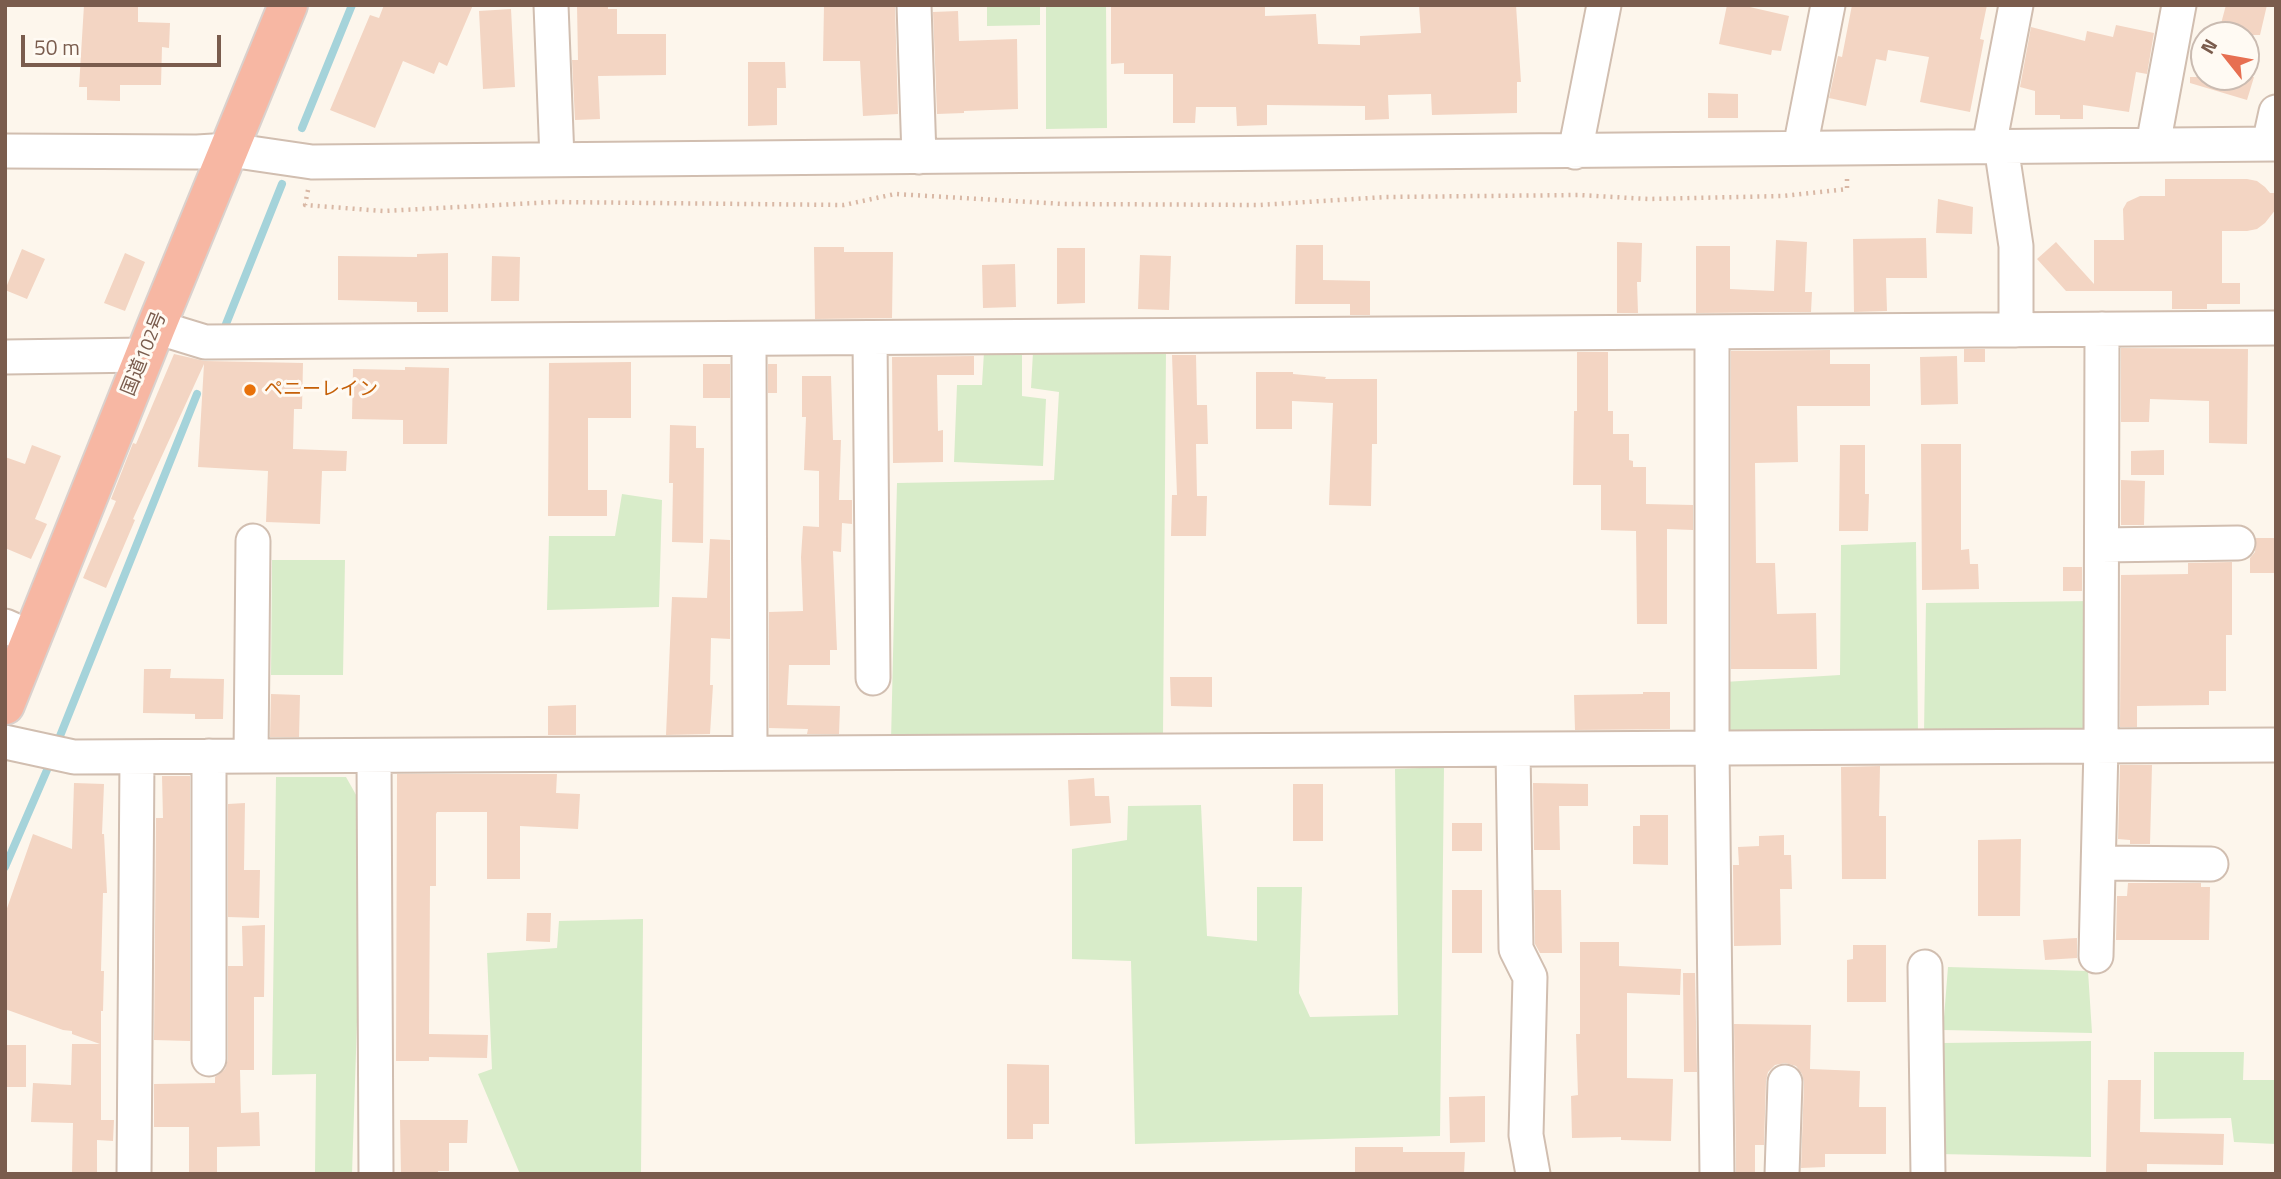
<!DOCTYPE html>
<html>
<head>
<meta charset="utf-8">
<style>
  body { margin:0 }
  #map { position:relative; width:2281px; height:1179px; overflow:hidden; background:#fdf6ec; font-family:"Titillium Web",sans-serif }
  canvas { display:block }
  .frame { position:absolute; inset:0; border:7px solid #7a5c4d; pointer-events:none }
  .north { position:absolute; left:2190px; top:21px; width:70px; height:70px; box-sizing:border-box; background:#fffaf3; border:2px solid #cabbb1; border-radius:50%; rotate:301deg; font-size:19px; font-weight:700; line-height:28px; text-align:center; color:#7a5c4d }
  .north::after { content:''; display:block; margin:auto; width:24px; height:32px; background:#e76f51; clip-path:polygon(50% 0,100% 100%,50% 72%,0 100%) }
  .scale { position:absolute; left:21px; top:35px; width:200px; height:32px; box-sizing:border-box; border:4px solid #7a5c4d; border-top:0; padding-left:9px; font-size:21px; line-height:24px; white-space:nowrap; color:#7a5c4d; -webkit-text-stroke:5px #fffaf3; paint-order:stroke }
</style>
</head>
<body>
<div id="map">
<canvas width="2281" height="1179"></canvas>
<div class="frame"></div>
<div class="north">N</div>
<div class="scale">50 m</div>
</div>
<script>
const c = document.querySelector('canvas').getContext('2d');
c.lineJoin = 'round';
function fill(path, color) {
  c.fillStyle = color;
  c.fill(path, 'evenodd');
}
function poly(rows) {
  const path = new Path2D();
  for (const r of rows) {
    path.moveTo(r[0], r[1]);
    for (let i = 2; i < r.length; i += 2) path.lineTo(r[i], r[i + 1]);
  }
  return path;
}
function trace(path, color, width, dash) {
  c.strokeStyle = color;
  c.lineWidth = width;
  c.lineCap = dash ? 'butt' : 'round';
  c.setLineDash(dash || []);
  c.stroke(path);
}
function drawText(font, color, halo, rows, align = 'center') {
  c.font = font + ' "Titillium Web","Noto Sans JP",sans-serif';
  c.lineWidth = 6;
  c.setLineDash([]);
  c.textBaseline = 'middle';
  c.strokeStyle = halo;
  c.fillStyle = color;
  for (const [text, x, y, turn = 0] of rows) {
    c.save();
    c.translate(x, y);
    c.rotate((+turn || 0) * Math.PI / 180);
    c.textAlign = isNaN(turn) ? turn : align;
    if (halo) c.strokeText(text, 0, 0);
    c.fillText(text, 0, 0);
    c.restore();
  }
}
fill(poly([
  [987,5,1040,5,1040,25,987,26],
  [1046,5,1106,5,1107,128,1046,129],
  [1166,349,1163,736,891,741,897,483,1054,480,1059,392,1031,388,1033,352],
  [984,352,1022,353,1022,396,1046,399,1043,466,954,462,957,385,982,385],
  [622,494,662,500,659,607,547,610,549,536,615,536],
  [1916,542,1918,735,1725,739,1724,682,1840,675,1841,545],
  [272,560,345,560,343,675,271,675],
  [2094,601,2092,734,1924,733,1926,603],
  [1444,767,1440,1136,1135,1144,1131,961,1072,959,1072,849,1127,840,1128,806,1201,805,1207,936,1257,941,1257,887,1302,887,1299,993,1310,1017,1398,1015,1395,769],
  [276,777,346,777,364,809,352,1174,315,1174,316,1074,272,1075],
  [643,919,641,1174,520,1174,478,1074,492,1069,487,953,557,948,559,921],
  [1948,967,2088,971,2092,1033,1943,1030],
  [2091,1041,2091,1157,1938,1154,1943,1043],
  [2154,1052,2244,1052,2243,1080,2276,1080,2276,1144,2234,1142,2231,1118,2154,1119]
]), '#d8ecc9');
trace(poly([
  [302,128,352,5],
  [226,324,282,184],
  [60,736,197,394],
  [5,867,47,770]
]), '#a5d3da', 8);
fill(poly([
  [84,5,138,5,138,22,170,23,169,48,162,47,161,85,120,85,120,101,87,100,87,87,79,87],
  [384,5,473,5,447,66,439,62,434,74,403,61,375,128,330,110,370,15,379,18],
  [577,5,608,5,608,9,617,9,617,34,666,34,666,75,598,76,600,119,575,120,572,60,578,60],
  [824,5,895,5,898,114,863,116,860,61,823,61],
  [1111,5,1265,5,1265,16,1316,14,1318,44,1360,45,1360,36,1421,33,1419,5,1516,5,1521,82,1517,82,1517,113,1432,115,1431,94,1388,95,1389,119,1365,120,1365,106,1267,105,1267,125,1237,126,1236,107,1196,107,1195,123,1173,123,1173,74,1124,74,1124,63,1111,64],
  [1727,5,1741,5,1789,16,1781,51,1772,50,1771,55,1719,44],
  [1852,5,1987,5,1980,39,1984,40,1970,112,1920,102,1929,57,1888,50,1886,61,1876,59,1866,106,1829,98,1838,56,1842,57],
  [2226,5,2267,5,2260,35,2218,35],
  [511,9,515,87,483,89,479,11],
  [958,11,959,41,1017,39,1018,109,964,111,964,113,937,114,933,12],
  [2116,25,2154,33,2147,74,2136,72,2129,112,2083,105,2083,119,2060,119,2060,115,2035,115,2035,91,2020,87,2031,27,2085,41,2087,31,2113,37],
  [748,62,785,62,786,88,777,88,777,125,748,126],
  [2190,77,2254,77,2247,100,2190,83],
  [1708,93,1738,94,1738,118,1708,118],
  [2165,179,2247,179,2257,181,2265,187,2270,193,2276,193,2276,209,2265,223,2257,229,2247,231,2222,231,2222,283,2240,283,2240,304,2207,304,2207,309,2172,309,2172,291,2066,291,2037,259,2056,242,2094,284,2094,240,2124,240,2123,209,2127,202,2140,196,2165,196],
  [1938,199,1973,207,1972,234,1936,233],
  [1926,238,1927,278,1886,278,1887,311,1854,312,1853,239],
  [1776,240,1807,242,1805,292,1812,292,1811,312,1696,313,1696,246,1730,246,1730,289,1774,291],
  [1617,242,1642,243,1641,282,1637,282,1638,313,1617,313],
  [1296,245,1323,245,1323,280,1370,281,1370,315,1350,315,1350,304,1295,304],
  [814,247,844,247,844,252,893,252,892,318,815,319],
  [1057,248,1085,248,1085,303,1057,304],
  [22,249,45,259,27,299,5,290],
  [125,253,145,262,125,311,104,303],
  [448,253,448,312,417,312,417,302,338,300,338,256,417,257,417,254],
  [1140,255,1171,256,1169,310,1138,309],
  [492,256,520,257,519,301,491,301],
  [1015,264,1016,307,983,308,982,265],
  [2121,348,2248,349,2247,444,2209,443,2209,401,2150,399,2149,422,2121,422],
  [1964,349,1985,349,1985,362,1964,362],
  [1830,350,1830,364,1870,364,1870,406,1797,406,1798,462,1755,463,1756,563,1775,563,1777,614,1816,613,1817,669,1731,669,1731,351],
  [1577,352,1608,352,1608,411,1613,411,1613,434,1629,434,1629,460,1633,461,1633,467,1646,467,1646,504,1693,505,1693,530,1667,529,1667,624,1637,624,1636,531,1601,530,1601,485,1573,485,1574,411,1577,411],
  [174,354,205,361,303,363,302,409,294,409,293,449,347,451,346,471,322,471,320,524,266,522,268,471,198,467,204,364,133,519,135,520,106,588,83,578,116,501,111,499,133,443,136,444],
  [1172,355,1196,355,1197,405,1207,405,1208,444,1196,444,1197,496,1207,496,1206,536,1171,536,1172,495,1177,495],
  [974,356,974,375,937,375,938,431,943,430,943,462,893,463,892,357],
  [1957,356,1958,404,1921,405,1920,357],
  [631,362,631,418,588,418,588,490,607,490,607,516,548,516,549,363],
  [703,364,730,364,730,398,703,398],
  [768,364,777,364,777,393,768,393],
  [405,367,449,368,447,444,403,444,403,420,352,419,353,369,405,370],
  [1256,372,1293,372,1293,374,1326,377,1325,379,1377,379,1377,444,1372,444,1371,506,1329,505,1333,403,1292,401,1292,429,1256,429],
  [802,376,831,376,833,440,841,440,839,500,852,500,852,524,842,523,841,552,833,551,837,650,830,650,830,665,789,665,787,705,840,706,839,734,807,734,808,729,769,728,769,612,803,611,801,557,803,526,819,527,819,471,804,470,806,417,802,417],
  [670,425,696,426,696,448,704,448,703,543,672,542,673,483,669,483],
  [1921,444,1961,444,1961,550,1969,549,1970,564,1978,564,1979,589,1922,590],
  [32,445,61,456,35,519,47,524,31,559,5,548,5,457,25,464],
  [1840,445,1865,445,1865,494,1869,494,1868,531,1839,531],
  [2164,450,2164,475,2131,475,2131,451],
  [2121,480,2145,481,2144,525,2121,525],
  [2256,538,2275,538,2275,573,2250,573,2250,558,2255,552],
  [710,539,730,540,730,639,711,638,710,685,713,685,710,734,666,735,672,597,707,598],
  [2232,562,2232,635,2226,635,2226,691,2209,691,2209,705,2137,706,2137,727,2120,727,2121,575,2188,574,2188,563],
  [2063,567,2082,567,2082,591,2063,591],
  [144,669,171,669,170,678,224,679,223,719,195,719,195,714,143,713],
  [1170,677,1212,677,1212,707,1171,706],
  [1643,692,1670,692,1670,729,1575,730,1574,695,1643,694],
  [271,694,300,695,299,737,270,737],
  [576,705,576,735,548,735,548,706],
  [2120,765,2152,765,2150,844,2130,844,2130,840,2118,839],
  [1880,766,1879,816,1886,816,1886,879,1842,879,1841,767],
  [397,774,557,774,556,793,580,794,578,829,520,826,520,879,487,879,487,812,437,812,436,814,436,886,430,886,429,1034,488,1035,487,1058,429,1057,429,1061,396,1061],
  [162,776,190,776,190,1041,154,1040,156,818,163,818],
  [1094,778,1095,796,1109,796,1111,823,1070,826,1068,780],
  [74,783,104,784,102,834,104,834,107,893,103,893,101,971,104,971,103,1011,101,1011,101,1120,114,1120,113,1141,97,1140,97,1173,72,1173,73,1123,31,1122,33,1083,71,1085,72,1044,100,1044,72,1034,72,1031,63,1030,5,1009,5,914,33,834,72,849],
  [1533,783,1588,784,1588,806,1559,806,1560,850,1534,850],
  [1293,784,1323,784,1323,841,1293,841],
  [245,803,244,870,260,870,259,918,228,917,228,804],
  [1640,815,1668,815,1668,865,1633,864,1633,826,1640,826],
  [1452,823,1482,823,1482,851,1452,851],
  [1784,835,1784,855,1791,855,1792,889,1780,889,1781,945,1734,946,1733,865,1739,865,1738,847,1759,846,1759,836],
  [2021,839,2020,916,1978,916,1978,840],
  [2128,883,2201,883,2201,887,2210,887,2209,940,2116,940,2117,896,2127,896],
  [1452,890,1482,890,1482,953,1452,953],
  [1534,890,1561,890,1562,953,1540,953,1535,944],
  [527,913,551,913,550,942,526,941],
  [265,925,264,997,254,997,254,1070,240,1070,241,1113,259,1112,260,1146,217,1147,217,1174,189,1174,189,1127,154,1127,154,1084,215,1083,215,1077,225,1069,228,1059,228,966,243,966,242,926],
  [2077,938,2077,958,2045,960,2043,940],
  [1580,942,1619,942,1619,966,1681,969,1680,995,1627,993,1627,1078,1673,1079,1671,1141,1621,1140,1621,1137,1572,1138,1571,1096,1578,1095,1576,1034,1580,1034],
  [1853,945,1886,945,1886,1002,1847,1002,1847,960,1853,959],
  [1683,973,1695,973,1697,1072,1684,1072],
  [1734,1024,1811,1025,1810,1069,1860,1071,1859,1107,1886,1107,1886,1154,1825,1154,1825,1167,1801,1168,1804,1082,1802,1074,1796,1066,1785,1063,1775,1065,1768,1072,1766,1081,1764,1145,1755,1145,1755,1174,1736,1174],
  [5,1045,26,1045,26,1087,5,1087],
  [1007,1064,1049,1065,1049,1124,1033,1124,1033,1139,1007,1139],
  [2108,1080,2141,1080,2140,1132,2224,1134,2223,1165,2147,1164,2147,1174,2106,1174],
  [1485,1096,1485,1142,1450,1143,1449,1097],
  [400,1120,468,1120,467,1143,449,1143,449,1171,438,1171,438,1174,401,1174],
  [1355,1147,1403,1147,1403,1152,1465,1152,1464,1174,1355,1174]
]), '#f3d5c3');
const minor = poly([
  [551,5,557,159],
  [914,5,919,157],
  [2269,144,2276,112],
  [2153,145,2179,5],
  [1989,146,2016,5],
  [2001,146,2016,246,2016,330],
  [1800,148,1828,5],
  [5,151,197,152,230,150,312,162,2276,144],
  [1575,152,1604,5],
  [156,327,205,342,2276,328],
  [1712,332,1712,749,1717,1174],
  [870,338,873,678],
  [749,339,750,753],
  [5,357,145,355],
  [2102,545,2238,543],
  [5,626,32,638],
  [5,742,74,757,2276,745],
  [1513,750,1516,949,1530,977,1526,1135,1533,1174],
  [209,756,209,1059],
  [251,756,253,541],
  [374,756,376,1174],
  [2099,863,2211,864],
  [2096,956,2101,746,2102,329],
  [1925,967,1928,1174],
  [134,1174,137,757],
  [1782,1174,1785,1082]
]);
const highway = poly([
  [5,705,156,327,288,5]
]);
trace(minor, '#d1beb0', 37);
trace(highway, '#dad1cd', 42);
trace(poly([
  [308,190,305,205,383,211,555,202,844,205,895,194,1064,204,1259,205,1386,197,1579,195,1648,199,1783,196,1847,189,1847,176]
]), '#d9b8a5', 4.5, [2, 5]);
trace(minor, '#fff', 33);
trace(highway, '#f7b7a3', 38);
for (const [x, y, r, color] of [
  [250,390,7,"#e8710a"]
]) {
  const dot = new Path2D();
  dot.arc(x, y, r, 0, 2 * Math.PI);
  c.fillStyle = color;
  c.fill(dot);
  trace(dot, '#fffaf3', 2.5);
}
drawText('19px', '#7a5c4d', '#fffaf3', [
  ["国道102号",145,354,-68]
]);
drawText('19px', '#c56008', '#fffaf3', [
  ["ペニーレイン",264,390]
], 'left');
</script>
</body>
</html>
